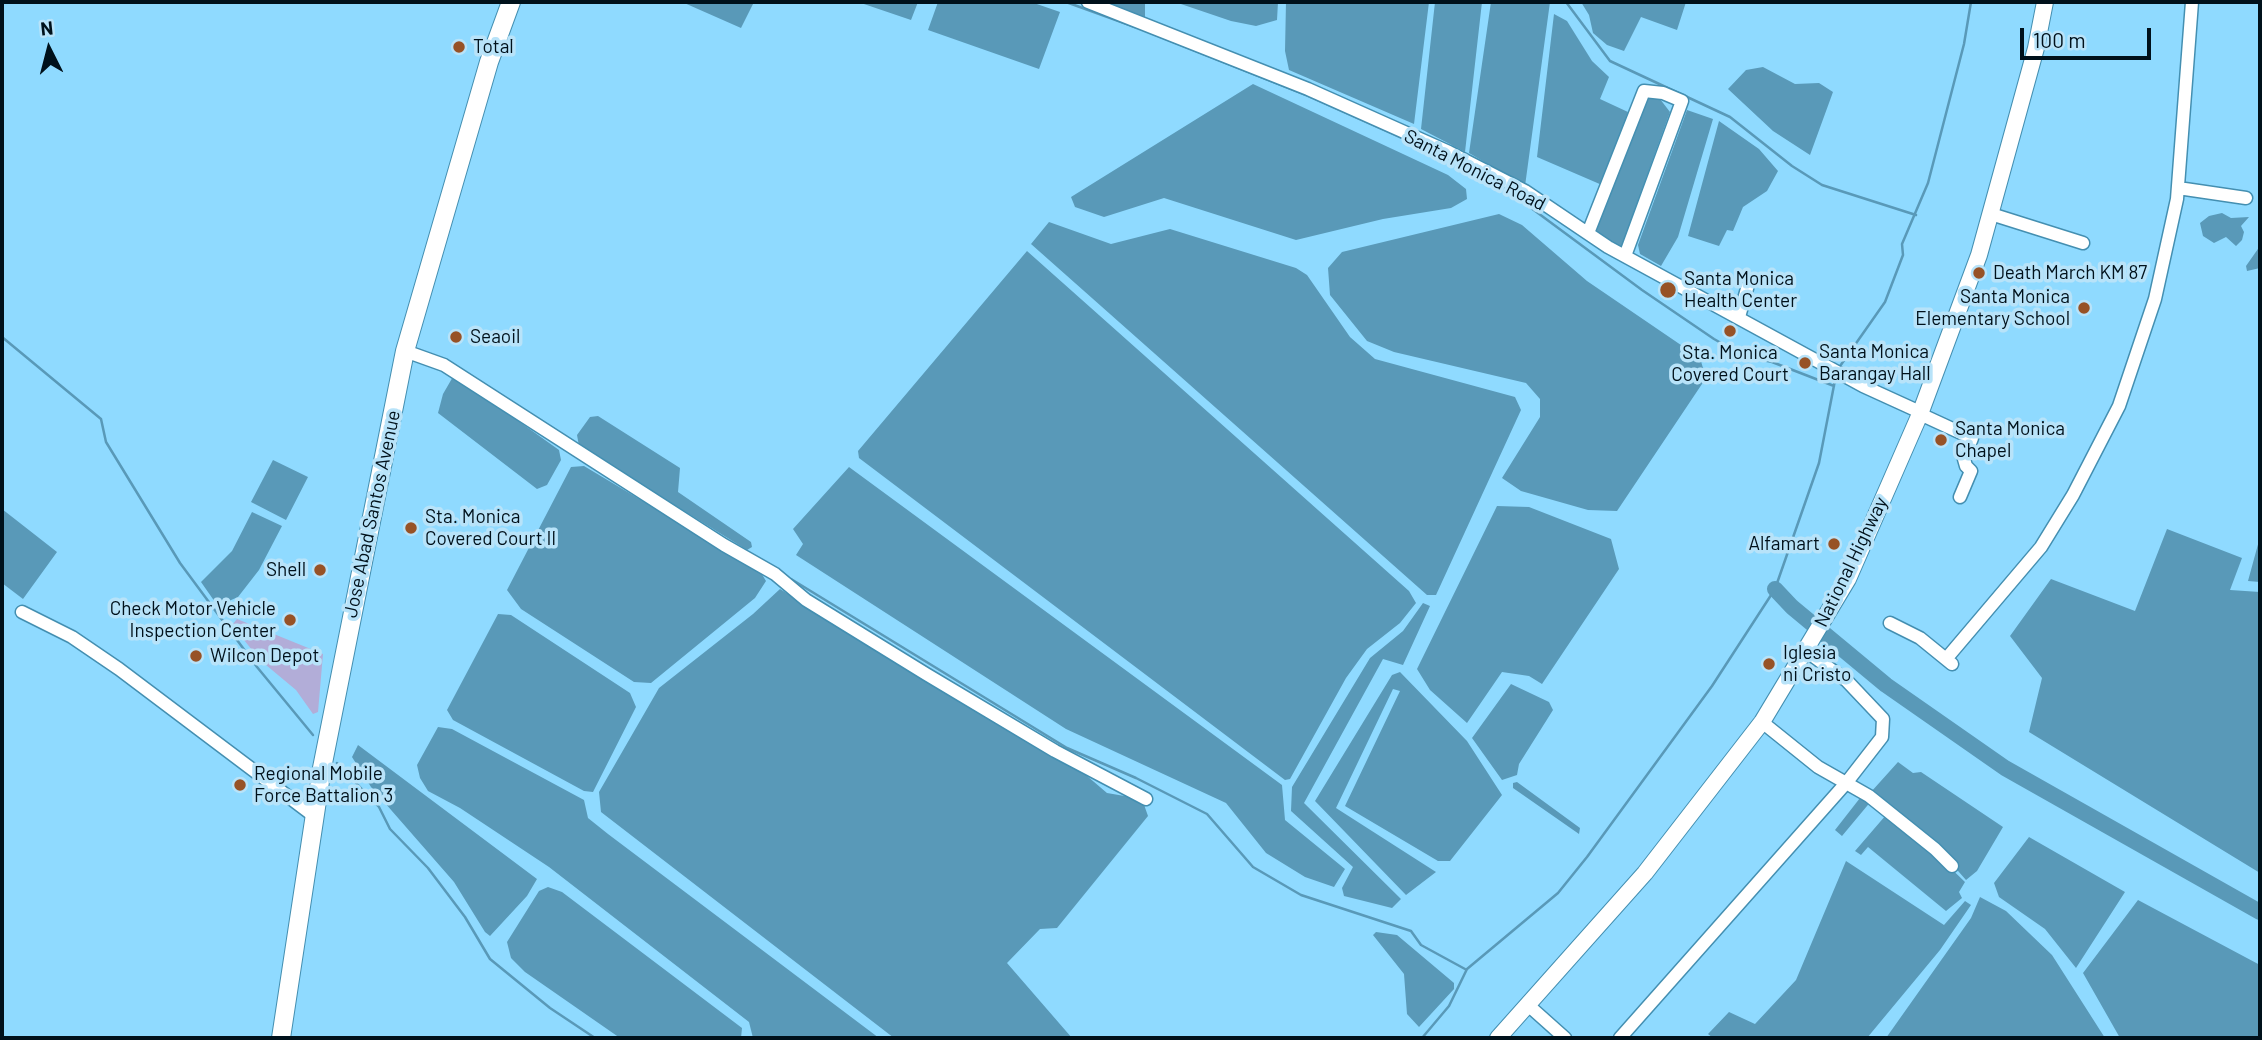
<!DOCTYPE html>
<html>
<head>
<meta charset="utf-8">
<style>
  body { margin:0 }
  #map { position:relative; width:2262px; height:1040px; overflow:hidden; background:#8fdaff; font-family:Barlow,sans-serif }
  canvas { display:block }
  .frame { position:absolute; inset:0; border:4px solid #00111b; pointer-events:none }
  .north { position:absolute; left:14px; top:14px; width:70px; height:70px; -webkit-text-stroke:5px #b8e3f9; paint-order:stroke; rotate:354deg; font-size:19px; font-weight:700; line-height:28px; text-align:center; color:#00111b }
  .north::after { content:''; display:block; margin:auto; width:24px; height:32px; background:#00111b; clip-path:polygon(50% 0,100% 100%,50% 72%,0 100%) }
  .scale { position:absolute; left:2020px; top:28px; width:131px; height:32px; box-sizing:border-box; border:4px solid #00111b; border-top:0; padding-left:9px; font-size:21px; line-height:24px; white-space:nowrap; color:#00111b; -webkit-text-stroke:5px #b8e3f9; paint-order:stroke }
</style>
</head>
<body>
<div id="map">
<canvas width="2262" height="1040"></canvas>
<div class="frame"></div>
<div class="north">N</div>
<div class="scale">100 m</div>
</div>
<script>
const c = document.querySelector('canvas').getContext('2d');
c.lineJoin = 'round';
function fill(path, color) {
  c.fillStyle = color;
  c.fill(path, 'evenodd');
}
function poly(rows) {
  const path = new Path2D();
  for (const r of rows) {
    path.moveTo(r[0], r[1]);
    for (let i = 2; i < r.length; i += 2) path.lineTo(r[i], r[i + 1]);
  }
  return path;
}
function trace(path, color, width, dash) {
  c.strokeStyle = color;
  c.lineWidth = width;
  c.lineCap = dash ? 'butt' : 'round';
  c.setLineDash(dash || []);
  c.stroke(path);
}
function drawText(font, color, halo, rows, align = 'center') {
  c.font = font + ' Barlow,sans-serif';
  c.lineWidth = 7;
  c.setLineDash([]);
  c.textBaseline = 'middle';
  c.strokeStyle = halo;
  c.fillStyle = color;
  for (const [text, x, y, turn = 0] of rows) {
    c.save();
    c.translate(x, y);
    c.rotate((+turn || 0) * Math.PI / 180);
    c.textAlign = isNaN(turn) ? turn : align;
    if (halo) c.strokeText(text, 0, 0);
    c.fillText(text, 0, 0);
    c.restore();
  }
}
fill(poly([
  [237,619,323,654,318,712,313,714,296,690,260,660,232,625]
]), '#b2add8');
fill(poly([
  [682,2,754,2,741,28],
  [858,2,918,2,911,20],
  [938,2,1031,2,1060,12,1039,69,928,30],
  [1102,2,1145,2,1145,19],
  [1175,2,1278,2,1277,20,1256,26,1231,21],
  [1286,2,1429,2,1414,124,1289,70,1285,51],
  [1435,2,1482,2,1465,152,1421,129],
  [1491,2,1550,2,1525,186,1469,153],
  [1581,2,1686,2,1677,30,1641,17,1624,51,1607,45,1593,33,1589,15],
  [1554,14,1567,21,1592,61,1609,77,1600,99,1628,112,1602,185,1537,157],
  [1763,67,1795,84,1819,83,1833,92,1810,155,1773,131,1728,89,1746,70],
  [1253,84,1448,175,1466,189,1467,199,1451,208,1383,219,1296,240,1164,198,1104,217,1075,207,1071,197],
  [1645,93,1660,99,1670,112,1621,248,1597,233,1596,225],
  [1687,110,1713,119,1678,237,1661,266,1640,254,1638,245],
  [1719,121,1759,149,1778,171,1767,191,1743,207,1733,231,1727,230,1719,246,1688,236],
  [2222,213,2231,218,2249,217,2241,226,2244,232,2242,240,2236,246,2226,237,2214,243,2203,236,2200,223,2209,216],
  [1499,214,1522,225,1587,281,1700,358,1706,378,1617,511,1588,510,1521,491,1502,478,1540,417,1540,399,1526,383,1394,352,1367,341,1330,295,1328,268,1342,252],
  [1049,222,1111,244,1170,229,1296,268,1307,275,1350,337,1375,359,1515,397,1521,410,1436,595,1427,595,1031,244],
  [2260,246,2260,268,2247,271,2246,266],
  [1027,251,1409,591,1416,603,1400,623,1367,649,1346,678,1290,779,1285,780,859,458,858,451],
  [454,375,559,450,561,460,547,485,537,489,438,413,443,394],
  [598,416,680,468,678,492,751,542,752,547,747,550,579,446,577,435,590,417],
  [273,460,308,477,286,520,251,502],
  [584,466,760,571,766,581,755,598,651,683,634,682,521,609,507,590,571,467],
  [849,467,1282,785,1285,820,1345,869,1334,887,1305,877,1266,853,1226,803,1066,729,796,555,803,544,793,529],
  [1497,506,1529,507,1611,539,1619,569,1542,684,1529,676,1502,672,1467,723,1430,690,1417,669],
  [2,509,57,552,23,599,2,583],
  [252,512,282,526,259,570,238,597,222,604,215,602,201,582,232,551],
  [2167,529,2242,558,2230,590,2260,592,2260,873,2029,732,2042,678,2010,636,2051,579,2135,611],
  [2260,537,2260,582,2248,581],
  [780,589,1053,758,1073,764,1107,793,1142,799,1148,816,1057,928,1040,929,1007,963,1072,1038,894,1038,601,812,599,792,659,688,753,614],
  [1423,603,1430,606,1403,665,1383,659,1304,803,1401,899,1392,908,1344,896,1342,888,1353,867,1291,811,1292,787,1370,658,1403,631],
  [498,614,511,615,630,693,636,707,593,792,584,791,453,720,447,710],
  [1400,672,1467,741,1502,795,1450,861,1438,861,1345,806,1400,691,1393,689,1336,808,1436,872,1406,895,1315,801,1392,675],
  [1511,684,1549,702,1553,710,1519,764,1517,775,1502,780,1472,738],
  [438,727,452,729,584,800,588,818,608,834,879,1038,753,1038,749,1022,549,867,460,808,428,791,420,778,417,765],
  [358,745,537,879,527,896,490,936,485,932,454,882,371,787,352,757],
  [1898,762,1913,773,1921,772,2003,827,1977,871,1966,880,1937,847,1871,792],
  [1517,782,1580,828,1579,834,1513,788,1513,783],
  [1860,798,1872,800,1842,836,1835,830],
  [1886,815,1936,854,1965,882,1959,892,1962,898,1946,911,1868,847,1861,855,1855,851],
  [2029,837,2125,892,2076,968,2045,929,1999,897,1994,883],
  [1846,861,1944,925,1965,901,1971,905,1940,950,1867,1038,1713,1038,1708,1034,1729,1012,1755,1024,1796,980],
  [548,887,562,892,742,1028,741,1038,620,1038,525,972,511,958,507,942,539,891],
  [1980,897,2006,911,2052,955,2105,1038,1886,1038,1971,918],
  [2138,900,2260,965,2260,1038,2120,1038,2083,973],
  [1376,932,1397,935,1454,983,1454,989,1419,1027,1407,1014,1404,974,1373,935]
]), '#5999b8');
trace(poly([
  [1066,2,1135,27],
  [1566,2,1610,61,1730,117,1792,166,1822,185,1916,215],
  [1151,33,1306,95,1438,154],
  [1500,185,1642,290,1714,339,1744,356,1772,362,1834,386],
  [2,337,101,419,106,442,180,563,257,667,313,735],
  [1838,369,1885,302,1903,255,1902,244,1928,183,1964,44,1971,2],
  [791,579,1067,748,1136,778,1207,814,1253,867,1301,895,1411,931,1421,945,1465,969],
  [337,763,379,807,390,829,428,868,465,917,490,959,550,1008,595,1038],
  [1422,1038,1449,1006,1467,969,1558,893,1587,857,1712,686,1775,589,1819,463,1836,375]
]), '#5999b8', 2.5);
trace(poly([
  [1775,589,1792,607,1886,685,2005,768,2260,912]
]), '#5999b8', 16);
const minor = poly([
  [1088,2,1308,89,1449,152,1525,191,1608,247,1863,386,1920,412],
  [2178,188,2246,198],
  [1991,214,2083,243],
  [1588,233,1644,91,1663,93,1682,101,1625,256],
  [1739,317,1748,285],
  [405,351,444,365,724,545,775,574,806,600,926,674,1055,751,1146,799],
  [1920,414,1972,438,1964,459,1966,466,1971,471,1960,497],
  [22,612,72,637,119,669,314,816],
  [1890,623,1920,638,1952,664],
  [1946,659,2041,547,2073,495,2119,406,2155,299,2177,199,2192,2],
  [1762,722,1818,767,1869,796,1935,849,1952,866],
  [1528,1005,1565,1038],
  [1620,1038,1847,782,1882,737,1883,719,1847,681,1806,651]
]);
const major = poly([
  [1498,1038,1645,873,1762,722,1848,579,1920,414,1979,255,2036,48,2045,2]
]);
const highway = poly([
  [281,1038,322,768,405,351,489,62,511,2]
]);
trace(minor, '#448fb1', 15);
trace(major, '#448fb1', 18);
trace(highway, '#448fb1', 20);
trace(minor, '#fff', 12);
trace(major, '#fff', 16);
trace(highway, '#fff', 18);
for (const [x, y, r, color] of [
  [459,47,7,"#975226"],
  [1979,273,7,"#975226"],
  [1668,290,9,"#975226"],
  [2084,308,7,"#975226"],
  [1730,331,7,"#975226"],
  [456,337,7,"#975226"],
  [1805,363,7,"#975226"],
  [1941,440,7,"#975226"],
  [411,528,7,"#975226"],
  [1834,544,7,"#975226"],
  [320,570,7,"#975226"],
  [290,620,7,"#975226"],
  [196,656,7,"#975226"],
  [1769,664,7,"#975226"],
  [240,785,7,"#975226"]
]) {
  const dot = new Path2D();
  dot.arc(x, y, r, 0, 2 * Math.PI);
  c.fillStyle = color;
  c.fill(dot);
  trace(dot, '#b8e3f9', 2.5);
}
drawText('19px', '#00111b', '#b8e3f9', [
  ["Total",473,47],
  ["Death March KM 87",1993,273],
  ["Santa Monica",1684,279],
  ["Health Center",1684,301],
  ["Santa Monica",2070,297,"right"],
  ["Elementary School",2070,319,"right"],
  ["Seaoil",470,337],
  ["Santa Monica",1819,352],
  ["Barangay Hall",1819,374],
  ["Sta. Monica",1730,353,"center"],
  ["Covered Court",1730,375,"center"],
  ["Santa Monica",1955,429],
  ["Chapel",1955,451],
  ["Sta. Monica",425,517],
  ["Covered Court II",425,539],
  ["Alfamart",1820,544,"right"],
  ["Shell",306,570,"right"],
  ["Check Motor Vehicle",276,609,"right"],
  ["Inspection Center",276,631,"right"],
  ["Iglesia",1783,653],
  ["ni Cristo",1783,675],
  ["Wilcon Depot",210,656],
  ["Regional Mobile",254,774],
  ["Force Battalion 3",254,796]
], 'left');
drawText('19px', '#00111b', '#b8e3f9', [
  ["Santa Monica Road",1475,170,27],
  ["Jose Abad Santos Avenue",372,514,-78],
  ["National Highway",1851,562,-64]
]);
</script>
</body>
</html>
